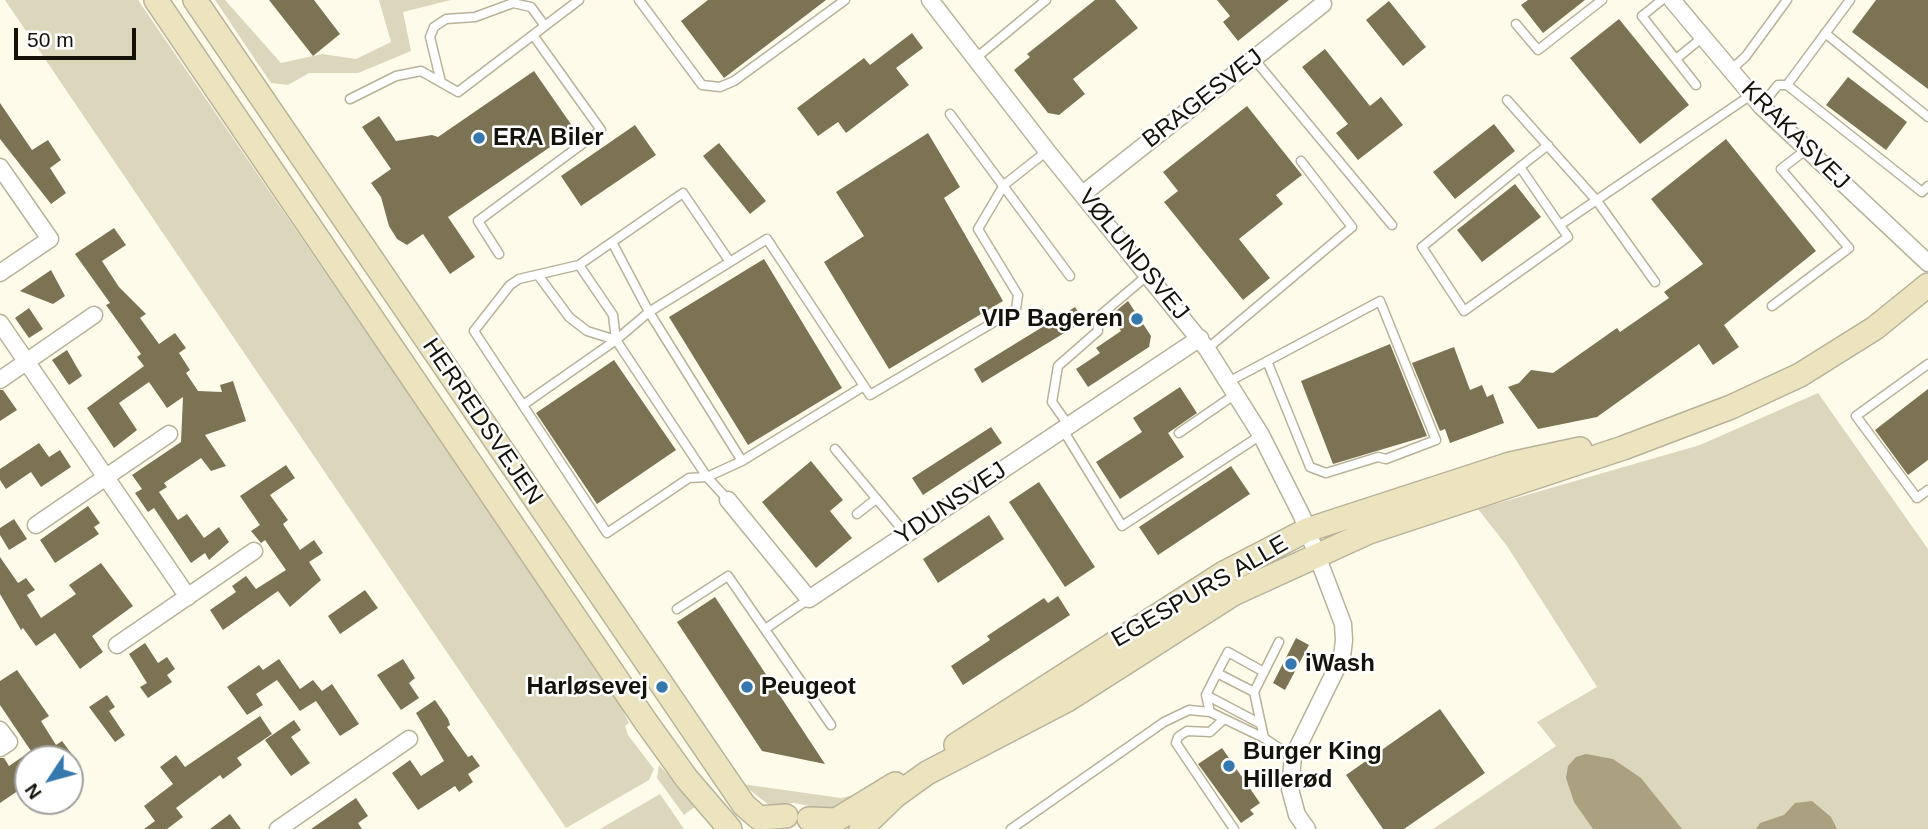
<!DOCTYPE html>
<html>
<head>
<meta charset="utf-8">
<style>
  body { margin:0 }
  #map { position:relative; width:1928px; height:829px; overflow:hidden; background:#fffbeb; font-family:Helvetica,sans-serif }
  canvas { display:block }
  .north { position:absolute; left:14px; top:745px; width:70px; height:70px; box-sizing:border-box; background:#fff; border:2px solid #a1a09d; border-radius:50%; rotate:234deg; font-size:19px; font-weight:700; line-height:28px; text-align:center; color:#141209 }
  .north::after { content:''; display:block; margin:auto; width:24px; height:32px; background:#3478ad; clip-path:polygon(50% 0,100% 100%,50% 72%,0 100%) }
  .scale { position:absolute; left:14px; top:28px; width:122px; height:32px; box-sizing:border-box; border:4px solid #141209; border-top:0; padding-left:9px; font-size:21px; line-height:24px; white-space:nowrap; color:#141209; -webkit-text-stroke:5px #fff; paint-order:stroke }
</style>
</head>
<body>
<div id="map">
<canvas width="1928" height="829"></canvas>
<div class="north">N</div>
<div class="scale">50 m</div>
</div>
<script>
const c = document.querySelector('canvas').getContext('2d');
c.lineJoin = 'round';
function fill(path, color) {
  c.fillStyle = color;
  c.fill(path, 'evenodd');
}
function poly(rows) {
  const path = new Path2D();
  for (const r of rows) {
    path.moveTo(r[0], r[1]);
    for (let i = 2; i < r.length; i += 2) path.lineTo(r[i], r[i + 1]);
  }
  return path;
}
function trace(path, color, width, dash) {
  c.strokeStyle = color;
  c.lineWidth = width;
  c.lineCap = dash ? 'butt' : 'round';
  c.setLineDash(dash || []);
  c.stroke(path);
}
function drawText(font, color, halo, rows, align = 'center') {
  c.font = font + ' Helvetica,sans-serif';
  c.lineWidth = 5;
  c.setLineDash([]);
  c.textBaseline = 'middle';
  c.strokeStyle = halo;
  c.fillStyle = color;
  for (const [text, x, y, turn = 0] of rows) {
    c.save();
    c.translate(x, y);
    c.rotate((+turn || 0) * Math.PI / 180);
    c.textAlign = isNaN(turn) ? turn : align;
    if (halo) c.strokeText(text, 0, 0);
    c.fillText(text, 0, 0);
    c.restore();
  }
}
fill(poly([
  [5,0,138,0,614,693,629,723,625,726,628,735,654,769,649,780,566,828],
  [215,0,225,0,281,63,322,54,356,59,391,42,379,0,451,0,403,12,411,51,358,73,309,73,288,85,271,83],
  [1818,393,1928,549,1928,829,1433,829,1556,746,1537,722,1597,687,1507,546,1478,509,1700,445],
  [659,765,696,806,684,815,657,778],
  [901,770,896,777,835,811,794,803,769,805,742,784,841,798,858,794],
  [660,794,684,829,600,829]
]), '#dcd6bc');
fill(poly([
  [1586,754,1613,759,1641,778,1682,829,1593,829,1574,802,1566,778,1568,766,1576,757],
  [1812,801,1831,817,1837,829,1756,829,1760,823,1784,815,1795,803]
]), '#aaa181');
fill(poly([
  [269,0,314,0,340,34,313,56],
  [708,0,826,0,724,78,681,21],
  [1095,0,1115,0,1138,28,1073,79,1085,94,1059,115,1048,113,1014,70,1030,57,1027,54],
  [1217,0,1289,0,1238,41,1223,22,1230,16],
  [1528,0,1585,0,1543,33,1521,5],
  [1876,0,1928,0,1928,89,1852,32],
  [1389,1,1426,47,1403,66,1366,20],
  [1619,19,1689,105,1640,144,1570,58],
  [912,33,923,48,896,68,909,85,846,133,838,122,818,136,797,108,864,58,870,65],
  [1325,49,1370,106,1381,97,1403,125,1358,160,1336,133,1348,124,1302,67],
  [534,71,575,130,448,217,475,257,450,274,423,234,407,245,397,239,389,226,381,197,371,183,391,169,362,127,379,116,396,141,432,135,438,137],
  [1848,77,1907,122,1886,150,1826,105],
  [0,103,32,150,48,140,61,160,50,168,66,193,51,204,0,139],
  [1247,106,1302,175,1276,195,1283,204,1239,239,1270,278,1243,300,1164,202,1178,191,1163,172],
  [1494,124,1515,151,1455,199,1433,172],
  [635,125,656,155,581,206,561,176],
  [928,133,960,187,944,198,1003,301,889,369,824,262,864,236,836,192],
  [1726,139,1816,251,1724,325,1739,347,1713,365,1699,344,1597,417,1538,429,1508,387,1519,383,1531,370,1553,373,1617,328,1620,332,1669,298,1664,292,1703,264,1651,199],
  [719,143,766,201,750,214,703,156],
  [1515,184,1541,217,1482,262,1457,230],
  [114,228,126,245,102,261,119,287,146,314,140,318,159,344,175,333,186,348,179,353,190,370,186,373,198,391,222,392,220,385,233,381,246,421,205,435,226,466,211,471,201,458,164,483,167,487,159,492,178,520,187,514,204,538,219,527,229,542,209,560,205,553,191,563,154,508,148,512,135,493,142,489,132,475,181,442,183,397,167,408,149,382,119,403,137,430,114,448,87,408,144,366,137,357,141,354,106,305,110,303,75,254],
  [764,259,842,388,748,445,669,317],
  [51,270,65,296,53,304,20,291],
  [1128,301,1151,336,1149,347,1088,387,1076,369,1100,353,1096,348,1121,331,1111,315],
  [1075,307,1084,321,982,383,974,369],
  [29,308,43,329,29,338,15,318],
  [1390,344,1427,436,1333,464,1301,381],
  [1454,347,1470,390,1482,385,1487,397,1493,394,1504,423,1450,443,1445,429,1440,431,1412,363],
  [67,350,82,376,69,385,52,360],
  [614,360,676,450,597,504,536,413],
  [1180,387,1197,413,1168,433,1184,457,1120,499,1096,462,1142,432,1133,418],
  [1928,389,1928,460,1908,475,1875,430],
  [0,390,3,390,17,410,0,421],
  [991,427,1002,443,923,495,912,478],
  [39,443,49,457,60,450,71,467,41,487,31,472,6,489,0,480,0,469],
  [811,461,843,500,830,511,852,538,816,568,762,502],
  [286,465,295,478,270,495,288,520,283,524,300,550,314,540,323,553,309,562,321,580,290,607,278,591,223,630,210,610,236,592,232,586,246,576,256,589,286,570,265,540,261,543,251,531,260,525,240,496],
  [1231,466,1250,494,1158,555,1139,527],
  [1039,482,1095,567,1065,587,1009,502],
  [88,506,100,523,94,527,99,534,55,563,40,540],
  [989,515,1004,539,938,583,923,559],
  [14,519,27,539,9,550,0,535,0,528],
  [0,557,18,583,26,578,35,590,27,595,41,618,76,594,69,585,101,563,133,606,92,636,103,652,80,669,55,633,36,646,23,628,21,630,0,594],
  [365,590,378,608,340,634,328,616],
  [1058,596,1070,615,963,685,951,666,990,640,987,636,1044,598,1048,603],
  [715,597,825,764,762,751,677,622],
  [1296,638,1309,645,1285,690,1273,683],
  [145,643,158,663,167,657,175,669,167,675,172,682,148,698,140,687,147,683,129,654],
  [279,659,300,689,313,680,322,691,332,684,359,724,340,736,316,701,300,711,277,680,256,694,263,705,247,715,227,687,259,665,263,670],
  [403,659,415,678,409,683,419,698,401,710,377,675],
  [17,670,49,716,41,721,56,745,62,741,71,753,66,759,28,759,28,784,0,803,0,758,4,758,9,766,31,751,0,705,0,681],
  [107,695,115,707,109,711,125,735,115,742,89,707],
  [435,700,448,719,450,725,447,727,468,757,472,755,480,766,468,774,473,782,459,792,455,786,418,810,392,773,410,760,421,776,444,761,416,713],
  [1440,709,1485,773,1404,829,1383,829,1346,775],
  [260,716,272,734,237,758,242,765,223,779,220,775,176,808,183,817,167,829,144,829,155,821,144,806,173,784,160,767,176,755,185,767],
  [294,720,301,730,291,737,310,763,291,776,265,740],
  [1222,748,1260,803,1250,810,1254,814,1241,823,1198,764],
  [356,798,368,816,358,823,362,829,311,829],
  [230,814,241,829,210,829]
]), '#7b7353');
const lane = poly([
  [639,0,702,85,720,87,734,81,845,0],
  [1662,0,1642,16,1696,85],
  [1516,24,1538,50,1602,0],
  [1825,33,1928,117],
  [976,58,1046,0],
  [1254,59,1392,225],
  [1676,59,1703,37],
  [1731,70,1746,56,1787,0],
  [441,82,430,37,434,27,446,19,475,17,513,3,531,7,545,26],
  [1787,85,1922,192,1928,186],
  [350,99,396,76,421,71,458,92,579,0],
  [1507,100,1597,201,1655,282],
  [1761,106,1778,85,1787,85,1850,0],
  [950,114,1070,276],
  [1520,167,1568,237,1464,311,1422,247,1520,167,1548,145],
  [1560,225,1751,95],
  [499,254,478,221,601,130,533,35],
  [579,265,683,193,730,262],
  [538,275,569,317,587,331,616,340],
  [1772,306,1849,248,1781,169,1807,149],
  [1207,349,1352,227,1301,161],
  [1928,364,1856,416,1917,498,1928,490],
  [1230,381,1380,301,1436,440,1386,459,1378,457,1326,473,1310,467,1267,361],
  [864,386,742,461,649,312,767,239,864,386,870,395,1016,309,1018,295,978,229,1004,185,1047,151],
  [523,405,616,340,649,312,612,242],
  [1069,426,1052,402,1058,366,1098,331,1097,318,1149,274],
  [1063,430,1122,526,1261,435],
  [1179,433,1237,393],
  [835,449,906,534],
  [728,500,707,477,616,340,613,315,579,265,519,279,510,285,474,331,607,533,689,478,707,477,742,461],
  [857,514,876,499],
  [677,609,728,576,831,725],
  [765,629,809,599],
  [1217,673,1228,652,1264,672],
  [1206,695,1261,724],
  [1210,712,1206,695,1217,673,1254,692],
  [1224,719,1210,732,1187,731,1178,737,1176,743,1234,829],
  [1264,738,1254,692,1279,642],
  [1011,829,1164,722,1189,710,1210,712,1264,738,1293,757]
]);
const street = poly([
  [930,0,1047,151,1207,349,1261,435,1302,516,1343,624,1344,640,1342,657,1293,757,1290,789,1297,815,1307,829],
  [1672,0,1761,106,1928,263],
  [0,167,50,239,0,273],
  [1084,193,1323,4],
  [0,323,188,597],
  [0,380,94,315],
  [728,500,809,599,1200,338],
  [36,525,169,434],
  [117,645,254,551],
  [0,748,9,742,0,730],
  [278,829,409,739]
]);
const secondary = poly([
  [156,0,646,722,687,779,730,829],
  [195,0,744,805,759,818,786,816],
  [956,745,1224,573,1307,530,1510,464,1580,449],
  [809,819,836,820,895,784],
  [861,829,895,796,927,773,1067,700,1233,594,1369,532,1623,448,1731,407,1800,375,1875,328,1928,285]
]);
trace(lane, '#b8b299', 11);
trace(street, '#b8b299', 19);
trace(secondary, '#b8b299', 26);
trace(lane, '#fff', 8);
trace(street, '#fff', 16);
trace(secondary, '#ece4be', 23);
for (const [x, y, r, color] of [
  [479,138,7,"#3478ad"],
  [1137,319,7,"#3478ad"],
  [1291,664,7,"#3478ad"],
  [662,687,7,"#3478ad"],
  [747,687,7,"#3478ad"],
  [1229,766,7,"#3478ad"]
]) {
  const dot = new Path2D();
  dot.arc(x, y, r, 0, 2 * Math.PI);
  c.fillStyle = color;
  c.fill(dot);
  trace(dot, '#fff', 2.5);
}
drawText('24px', '#141209', '#fff', [
  ["BRAGESVEJ",1203,99,-38],
  ["KRAKASVEJ",1795,136,45],
  ["VØLUNDSVEJ",1133,255,51],
  ["HERREDSVEJEN",482,422,56],
  ["YDUNSVEJ",951,504,-34],
  ["EGESPURS ALLE",1200,592,-30]
]);
drawText('bold 24px', '#141209', '#fff', [
  ["ERA Biler",493,138],
  ["VIP Bageren",1123,319,"right"],
  ["iWash",1305,664],
  ["Harløsevej",648,687,"right"],
  ["Peugeot",761,687],
  ["Burger King",1243,752],
  ["Hillerød",1243,780]
], 'left');
</script>
</body>
</html>
